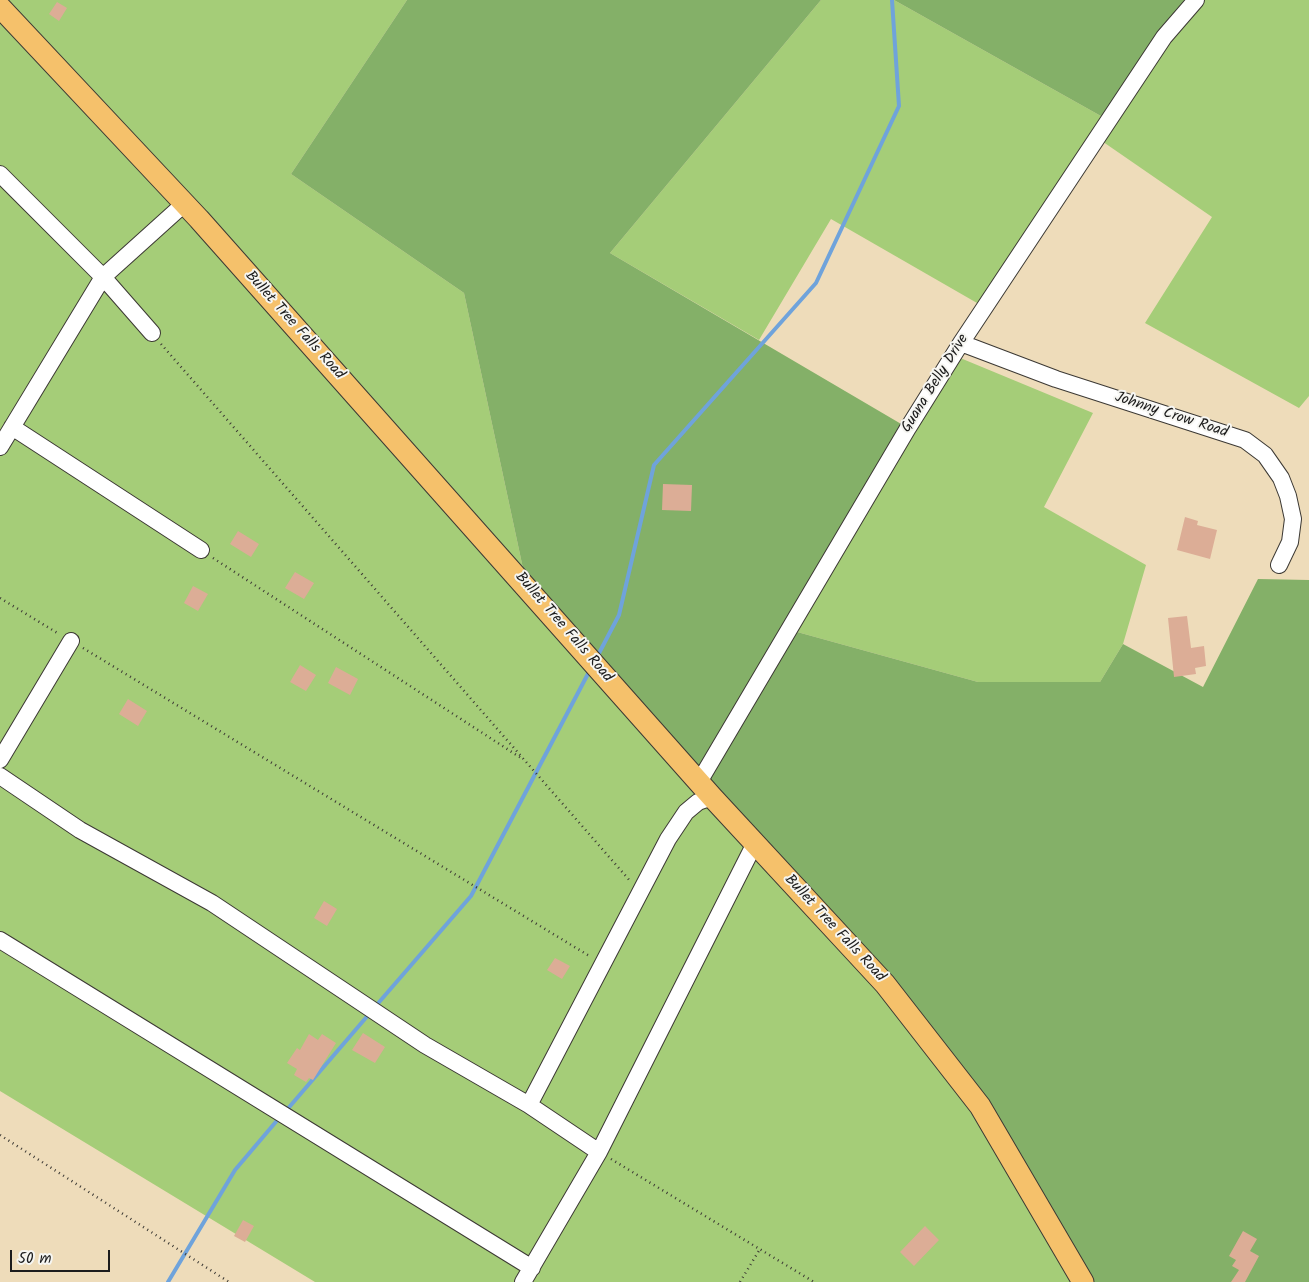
<!DOCTYPE html>
<html>
<head>
<meta charset="utf-8">
<style>
  body { margin:0 }
  #map { position:relative; width:1309px; height:1282px; overflow:hidden; background:#eedcba; font-family:Kalam,sans-serif }
  canvas { display:block }
  .scale { position:absolute; left:10px; top:1250px; width:100px; height:22px; box-sizing:border-box; border:2px solid #1c1c1c; border-top:0; padding-left:6px; font-size:15px; line-height:18px; white-space:nowrap; color:#1c1c1c; -webkit-text-stroke:4px #f6f6f2; paint-order:stroke }
</style>
</head>
<body>
<div id="map">
<canvas width="1309" height="1282"></canvas>
<div class="scale">50 m</div>
</div>
<script>
const c = document.querySelector('canvas').getContext('2d');
c.lineJoin = 'round';
function fill(path, color) {
  c.fillStyle = color;
  c.fill(path, 'evenodd');
}
function poly(rows) {
  const path = new Path2D();
  for (const r of rows) {
    path.moveTo(r[0], r[1]);
    for (let i = 2; i < r.length; i += 2) path.lineTo(r[i], r[i + 1]);
  }
  return path;
}
function trace(path, color, width, dash) {
  c.strokeStyle = color;
  c.lineWidth = width;
  c.lineCap = dash ? 'butt' : 'round';
  c.setLineDash(dash || []);
  c.stroke(path);
}
function drawText(font, color, halo, rows, align = 'center') {
  c.font = font + ' Kalam,sans-serif';
  c.lineWidth = 4;
  c.setLineDash([]);
  c.textBaseline = 'middle';
  c.strokeStyle = halo;
  c.fillStyle = color;
  for (const [text, x, y, turn = 0] of rows) {
    c.save();
    c.translate(x, y);
    c.rotate((+turn || 0) * Math.PI / 180);
    c.textAlign = isNaN(turn) ? turn : align;
    if (halo) c.strokeText(text, 0, 0);
    c.fillText(text, 0, 0);
    c.restore();
  }
}
fill(poly([
  [0,0,407,0,291,174,464,293,527,587,980,1106,1083,1282,315,1282,0,1091],
  [821,0,894,0,1108,120,1196,0,1309,0,1309,396,1299,408,1145,323,1212,217,1096,137,984,307,831,219,759,340,610,253],
  [953,355,1093,413,1044,507,1146,565,1123,644,1100,682,978,682,790,630]
]), '#a5cd78');
fill(poly([
  [407,0,821,0,610,253,908,428,790,630,978,682,1100,682,1123,644,1203,687,1258,579,1309,580,1309,1282,1083,1282,980,1106,527,587,464,293,291,174],
  [894,0,1196,0,1108,120]
]), '#84b068');
trace(poly([
  [597,657,619,615,654,465,816,283,899,106,892,0],
  [374,1008,471,896,590,670],
  [285,1112,370,1013],
  [168,1282,235,1170,280,1117]
]), '#6fa3db', 4);
fill(poly([
  [57,2,67,8,59,21,49,14],
  [663,484,692,485,691,511,662,510],
  [1185,517,1198,521,1197,525,1217,530,1210,559,1177,550],
  [238,531,259,544,251,557,230,544],
  [295,572,314,583,304,599,285,588],
  [193,586,208,594,198,611,184,603],
  [1187,616,1191,648,1204,646,1206,666,1195,668,1196,674,1174,677,1168,618],
  [300,665,316,675,306,691,290,682],
  [336,667,358,679,350,695,328,683],
  [128,699,147,711,138,726,119,714],
  [324,901,337,909,327,926,314,918],
  [555,958,570,966,562,979,547,970],
  [363,1033,385,1047,375,1063,352,1050],
  [309,1034,318,1040,322,1034,336,1043,313,1080,309,1078,306,1082,294,1075,297,1069,287,1063,297,1048,300,1050],
  [243,1220,254,1226,245,1242,234,1236],
  [925,1226,939,1240,914,1266,900,1252],
  [1243,1231,1257,1239,1250,1251,1259,1256,1245,1282,1231,1282,1239,1270,1232,1266,1236,1260,1229,1256]
]), '#dcad96');
const minor = poly([
  [0,174,103,277,152,333],
  [961,343,1056,379,1245,440,1265,455,1281,478,1288,496,1293,519,1290,542,1279,565],
  [12,427,201,550],
  [0,447,103,277,184,204],
  [0,760,71,641],
  [0,776,80,830,212,903,425,1045,529,1105,599,1152],
  [699,782,908,428,961,343,1164,37,1196,0],
  [0,940,532,1268],
  [529,1105,668,839,686,812,698,802,712,797],
  [523,1282,599,1152,755,843]
]);
const major = poly([
  [0,7,199,219,712,797,885,984,980,1106,1083,1282]
]);
trace(minor, '#3c3934', 18);
trace(major, '#3c3934', 23);
trace(poly([
  [161,344,631,882],
  [213,558,521,758],
  [0,598,59,634],
  [83,648,591,957],
  [0,1135,229,1282],
  [611,1159,814,1282],
  [740,1282,760,1249]
]), '#3c3934', 2.5, [1, 4]);
trace(minor, '#fff', 16);
trace(major, '#f5c16b', 21);
drawText('15px', '#1c1c1c', '#f6f6f2', [
  ["Bullet Tree Falls Road",294,326,48],
  ["Guana Belly Drive",936,384,-58],
  ["Johnny Crow Road",1171,416,18],
  ["Bullet Tree Falls Road",563,628,49],
  ["Bullet Tree Falls Road",834,929,47]
]);
</script>
</body>
</html>
